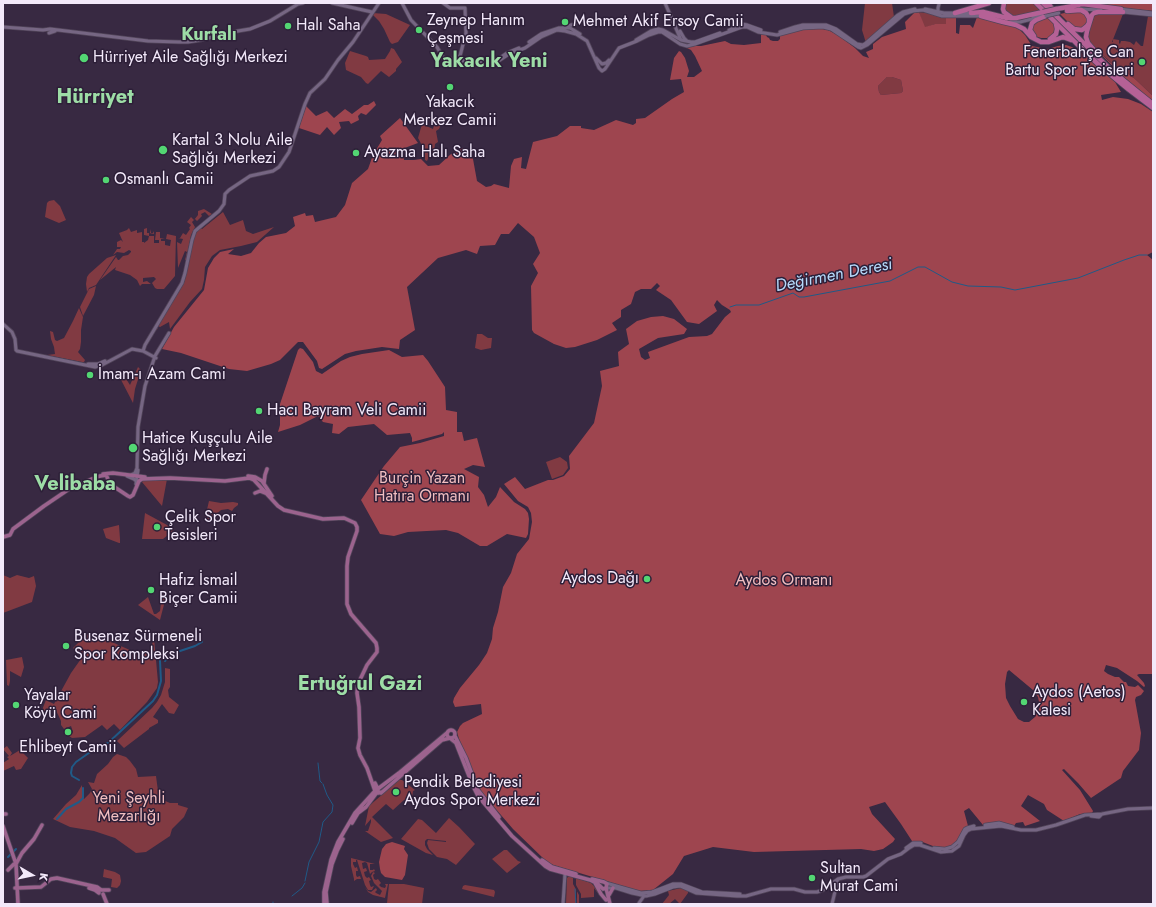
<!DOCTYPE html>
<html>
<head>
<meta charset="utf-8">
<style>
  body { margin:0 }
  #map { position:relative; width:1156px; height:907px; overflow:hidden; background:#382942; font-family:Jost,sans-serif }
  canvas { display:block }
  .frame { position:absolute; inset:0; border:4px solid #f3e9fa; pointer-events:none }
  .north { position:absolute; left:12px; top:855px; width:40px; height:40px; -webkit-text-stroke:3px #2d1f38; paint-order:stroke; rotate:99deg; font-size:11px; font-weight:700; line-height:16px; text-align:center; color:#f3e9fa }
  .north::after { content:''; display:block; margin:auto; width:14px; height:18px; background:#f3e9fa; clip-path:polygon(50% 0,100% 100%,50% 72%,0 100%) }
</style>
</head>
<body>
<div id="map">
<canvas width="1156" height="907"></canvas>
<div class="frame"></div>
<div class="north">K</div>
</div>
<script>
const c = document.querySelector('canvas').getContext('2d');
c.lineJoin = 'round';
function fill(path, color) {
  c.fillStyle = color;
  c.fill(path, 'evenodd');
}
function poly(rows) {
  const path = new Path2D();
  for (const r of rows) {
    if (r.length === 3) {
      path.moveTo(r[0] + r[2], r[1]);
      path.arc(r[0], r[1], r[2], 0, 2 * Math.PI);
      continue;
    }
    path.moveTo(r[0], r[1]);
    for (let i = 2; i < r.length; i += 2) path.lineTo(r[i], r[i + 1]);
  }
  return path;
}
function trace(path, color, width, dash) {
  c.strokeStyle = color;
  c.lineWidth = width;
  c.lineCap = dash ? 'butt' : 'round';
  c.setLineDash(dash || []);
  c.stroke(path);
}
function drawText(font, color, halo, rows, align = 'center') {
  c.font = font + ' Jost,sans-serif';
  c.lineWidth = 3;
  c.setLineDash([]);
  c.textBaseline = 'middle';
  c.strokeStyle = halo;
  c.fillStyle = color;
  for (const [text, x, y, turn = 0] of rows) {
    c.save();
    c.translate(x, y);
    c.rotate((+turn || 0) * Math.PI / 180);
    c.textAlign = isNaN(turn) ? turn : align;
    if (halo) c.strokeText(text, 0, 0);
    c.fillText(text, 0, 0);
    c.restore();
  }
}
fill(poly([
  [865,3,892,3,894,17,866,43,862,30],
  [1005,3,1033,3,1039,9,1037,12,1024,15,1012,16,1005,12],
  [919,12,927,13,939,17,946,18,946,24,935,24,924,28],
  [1101,12,1123,14,1112,42,1113,42,1113,39,1119,40,1119,43,1120,44,1121,41,1125,41,1130,42,1134,45,1136,41,1141,46,1143,46,1148,16,1153,17,1153,96,1134,78,1132,77,1124,69,1121,71,1090,44,1088,40,1090,29,1095,14],
  [373,13,386,14,410,25,398,42,392,44,390,42,384,29,379,21,372,14],
  [391,48,394,49,402,62,396,69,396,71,389,77,381,71,368,84,366,83,361,77,346,70,345,63,350,51,366,56,368,57,369,60,385,59,390,51],
  [887,77,892,77,901,80,903,91,901,93,881,95,879,92,878,86],
  [435,122,442,122,439,129,436,131,438,142,435,144,434,152,431,152,427,161,425,160,425,151,418,138,422,124,433,129],
  [54,200,60,206,66,220,59,223,45,217,47,203,49,201],
  [204,209,212,214,209,216,205,212,201,214,202,216,197,221,195,219,192,222,195,227,191,235,186,260,185,260,187,252,185,251,178,268,177,242,181,244,183,239,178,238,180,238,183,233,186,235,190,229,189,228,191,225,187,222,191,217,194,220,198,215,198,211],
  [223,212,230,225,243,220,246,231,253,234,274,227,257,242,241,246,220,250,212,256,205,267,204,280,202,289,190,302,170,329,169,322,160,327,158,326,157,330,155,330,184,282,186,275,194,236,196,231,201,228,202,229],
  [129,228,131,232,137,230,137,233,142,232,142,242,144,242,144,243,148,240,149,236,144,235,144,229,147,228,147,233,150,233,150,229,151,233,153,233,154,231,154,234,149,233,149,236,154,236,154,243,159,243,159,240,155,240,156,232,160,232,160,238,165,239,161,239,161,241,165,241,165,245,170,246,171,240,166,239,167,234,176,236,175,276,164,289,157,289,155,288,152,283,156,279,154,277,143,278,143,282,147,281,151,284,142,284,140,286,137,280,130,275,115,270,116,267,100,280,116,257,118,260,119,260,123,256,128,255,131,252,131,251,129,250,124,253,117,252,113,255,117,249,120,249,121,247,117,247,117,242,121,240,123,242,119,233,127,230],
  [116,255,96,285,89,288,87,292,86,284,87,277,89,274,107,258],
  [96,286,94,295,83,316,80,307,89,289],
  [79,308,83,317,81,330,81,342,80,349,78,352,85,360,84,362,82,362,47,355,55,354,54,347,51,339,50,331,53,332,55,340,57,341,64,338,73,321],
  [477,334,482,334,488,338,492,338,491,348,481,350,475,348],
  [138,367,141,370,135,389,133,403,118,374,121,371,130,385],
  [560,457,567,462,568,468,563,475,552,479,546,462],
  [167,479,162,506,142,482,143,480,155,481],
  [209,501,221,503,233,502,238,503,238,505,234,508,232,511,228,509,221,510,210,520,205,518],
  [145,513,167,525,174,530,163,539,142,539],
  [119,525,120,539,120,543,119,543,106,538,103,529],
  [3,575,10,578,17,575,29,578,34,576,36,586,32,602,3,613],
  [162,593,167,593,160,620,138,605,148,597,154,614,156,614,160,611,161,603,159,601,163,598],
  [87,634,92,639,96,635,141,655,151,651,153,640,150,637,154,638,158,682,157,688,147,702,120,730,114,724,107,730,102,725,85,737,72,738,69,736,73,732,71,726,64,729,61,725,61,721,54,706,46,713,42,710,46,700,54,704,71,673,83,656,73,648],
  [22,657,24,667,21,677,10,671,10,681,9,686,7,685,6,660],
  [165,668,170,669,170,687,168,690,169,697,179,705,174,714,169,713,162,704,153,717,158,720,158,723,149,728,149,729,124,748,117,741,152,708,157,702,161,695,165,682],
  [7,746,12,753,10,756,20,750,28,758,21,769,16,770,14,766,3,771,3,763,9,759,7,757,9,756,3,749],
  [117,754,126,757,130,761,136,769,138,777,156,776,158,791,163,800,170,803,178,803,178,805,188,808,184,817,172,829,170,836,146,852,136,853,115,838,94,831,70,827,53,819,66,804,76,795,82,785,82,796,84,799,90,793,92,789,88,782,94,783,97,774,108,764,113,757],
  [399,780,402,780,415,790,413,791,412,797,407,798,409,801,404,800,393,810,386,804,372,817,393,838,381,842,365,831,368,831,371,822,371,819,365,826,369,806],
  [449,818,459,827,475,844,456,865,447,859,437,857,429,849,427,843,428,840,446,842,446,841,427,839,425,841,425,845,427,849,433,855,426,853,401,839,418,819,422,820,436,833],
  [504,850,507,850,518,861,521,862,507,873,492,859],
  [351,858,375,864,370,864,370,870,373,870,374,869,375,871,372,872,370,874,367,863,365,862,362,863,363,869,366,868,367,871,364,872,365,876,367,878,369,877,371,880,369,881,370,885,371,887,374,886,372,890,368,890,365,885,357,860,356,860,356,862,353,862,353,864,355,868,357,867,358,871,356,871,356,875,357,877,360,876,361,879,357,879,354,881,354,879,351,866],
  [104,869,115,872,120,875,121,881,120,885,117,888,111,887,112,879,103,877],
  [373,872,375,873,373,875,374,879,376,880,378,879,381,883,379,885,381,887,385,888,386,886,385,884,388,884,385,898,373,895,368,892,365,887,368,891,371,892,376,888,377,890,375,892,376,893,380,895,382,891,374,883,371,876],
  [569,876,573,877,573,884,579,895,579,904,577,904,577,891,576,890,576,904,566,904,567,878],
  [576,878,591,883,594,886,600,896,594,888,594,897,581,898,581,894,576,885],
  [389,884,404,884,424,888,422,904,397,904,387,903],
  [465,885,494,890,495,892,494,897,462,889,463,886],
  [681,888,688,891,688,893,680,904,675,899,669,904,662,904,669,895,668,891]
]), '#813a42');
fill(poly([
  [1091,3,1153,3,1153,11,1131,9],
  [1073,11,1082,11,1088,19,1086,26,1079,29,1072,26,1060,14],
  [919,12,925,27,935,24,946,24,946,18,956,18,956,33,959,34,960,25,970,25,973,28,977,17,1015,27,1020,30,1025,35,1032,46,1047,49,1058,46,1066,45,1072,47,1078,50,1115,82,1121,92,1101,95,1102,100,1113,97,1128,99,1141,104,1153,112,1153,252,1147,255,1153,260,1153,674,1139,674,1137,675,1144,683,1145,686,1144,687,1137,681,1117,668,1106,665,1104,671,1108,674,1115,677,1119,677,1124,682,1126,682,1128,686,1135,687,1138,685,1144,691,1141,695,1136,697,1135,700,1141,733,1139,750,1123,771,1121,778,1091,798,1078,783,1064,769,1062,770,1080,790,1093,811,1092,813,1080,814,1064,821,1047,810,1044,804,1028,795,1021,806,1040,821,1025,826,1023,822,1016,823,1014,826,1003,823,983,825,969,808,964,811,968,826,966,828,957,842,948,848,938,848,920,841,912,841,901,824,885,802,869,807,872,814,895,839,893,842,883,849,874,851,861,849,754,852,713,847,684,856,673,874,653,890,639,891,553,865,546,861,513,829,482,793,475,778,466,754,459,739,457,732,460,726,463,723,482,714,481,704,455,707,453,702,454,698,460,688,479,665,487,653,492,639,493,628,498,612,503,587,511,573,517,554,529,539,532,522,531,513,528,507,518,501,504,484,515,477,525,489,548,480,553,480,564,476,570,469,569,456,594,423,602,386,600,371,619,366,618,352,629,344,626,329,637,321,651,317,663,316,674,319,687,329,684,334,658,338,639,349,641,357,645,360,650,358,648,352,689,337,707,336,712,334,725,317,731,312,730,310,722,305,717,300,714,305,717,311,699,324,687,322,671,300,656,290,660,286,657,283,651,289,641,289,635,292,631,304,621,310,621,317,612,323,617,330,597,340,575,347,566,348,554,344,534,333,532,330,531,286,538,273,533,264,540,253,534,237,518,223,509,234,501,234,495,245,480,246,477,254,466,250,438,258,407,287,415,330,400,340,399,349,382,347,356,351,345,354,322,369,319,368,317,361,303,342,298,342,280,360,271,364,247,371,229,369,181,353,162,349,174,327,204,290,208,268,214,258,220,252,234,249,228,254,241,256,251,253,259,243,266,237,286,233,295,226,293,217,305,213,306,216,313,215,315,222,336,217,345,205,352,183,368,169,373,155,382,140,380,136,400,118,418,143,402,149,404,160,414,160,421,159,428,166,439,165,451,154,463,148,473,159,477,181,486,187,491,186,494,184,509,188,511,166,514,159,522,157,521,168,526,169,533,142,557,136,570,126,581,126,581,128,594,130,616,120,633,125,636,123,636,119,645,118,672,99,684,92,681,79,670,80,674,58,679,51,681,52,685,58,689,71,687,77,694,77,702,71,695,56,691,50,687,48,688,46,701,46,725,41,731,44,744,45,761,43,761,34,766,35,767,37,769,38,770,40,773,41,778,41,780,39,780,35,804,28,817,28,828,30,838,35,855,48,863,56,869,58,866,52,873,49,873,44,882,37,906,29,905,22,914,13],
  [887,77,892,77,901,80,903,91,901,93,881,95,879,92,878,86],
  [1009,670,1033,690,1038,697,1040,707,1035,717,1029,722,1024,722,1018,719,1010,706,1006,698,1005,684,1007,672],
  [1048,17,1055,25,1056,33,1048,38,1041,38,1035,36,1031,26,1033,23],
  [1090,44,1120,71,1124,69,1132,77,1134,78,1153,96,1153,101,1124,77],
  [374,101,376,105,366,115,361,113,358,116,359,120,351,124,349,121,339,122,341,128,334,135,327,127,320,135,299,128,306,106,316,116,327,111,334,118,345,109,352,114,364,105,368,105],
  [300,348,303,349,313,362,316,371,322,374,341,361,350,357,362,354,389,350,402,357,423,355,428,361,445,387,446,410,457,412,457,432,462,432,464,441,477,438,485,467,473,465,464,469,479,477,478,487,484,495,488,507,496,497,500,487,514,502,525,509,528,513,529,519,528,534,526,538,507,534,487,546,480,546,458,533,446,530,408,532,394,536,380,534,361,500,384,466,400,447,420,443,444,436,444,432,442,434,412,442,412,438,410,433,387,435,374,424,348,427,339,434,332,433,333,424,323,422,318,416,300,425,278,432,280,425,280,404,298,350],
  [392,842,405,846,404,849,408,855,405,875,402,880,385,877,381,873,380,869,379,862,382,849,386,844]
]), '#9e454f');
trace(poly([
  [730,307,736,305,759,305,793,293,799,297,804,297,890,281,918,267,925,267,952,282,968,286,1001,287,1015,290,1078,278,1124,260,1139,255,1147,255],
  [318,763,320,781,322,783],
  [305,881,309,862,319,842,323,822,332,812,333,805,327,795,323,784],
  [575,889,576,904],
  [292,896,302,888,305,883],
  [273,904,273,902]
]), '#205a87', 1);
trace(poly([
  [170,656,174,653,195,646,202,642],
  [165,661,168,658],
  [79,780,72,776,71,773,72,767,76,762,96,748,108,743,153,701,157,695,161,681,160,661],
  [57,819,66,809,79,802,83,798,83,788],
  [8,857,16,849]
]), '#205a87', 2);
const secondary = poly([
  [332,3,372,12],
  [402,3,411,20,437,47,444,59,445,60,457,58,460,56],
  [443,3,450,8,465,8,466,33,460,56],
  [665,3,681,40],
  [925,9,944,13,972,13],
  [1079,9,1101,10],
  [1119,9,1153,13],
  [938,12,938,8,939,4],
  [1123,12,1153,15],
  [1033,17,1045,14],
  [1010,22,1020,22,1036,18],
  [735,26,736,20],
  [3,27,43,30,50,29,148,41,179,42,188,42,201,40,232,32,250,29,270,21,298,4,303,3],
  [564,27,575,24],
  [729,30,742,24,747,25,761,30],
  [680,31,684,38,687,41],
  [780,32,795,27,803,25,826,25,836,29,857,44,863,45,866,43,898,15,903,12,915,9],
  [49,33,55,31],
  [636,40,651,31,658,29,663,30,681,40,691,42,695,42,720,33],
  [529,42,541,34,559,28,570,28,580,34],
  [460,56,463,59,467,60],
  [596,58,602,64,606,63,609,60],
  [452,59,463,62,469,61,497,62,509,54,525,48,541,37,557,30,565,31,576,34,587,41,599,68,602,71,605,69,619,48,637,41,649,35,658,32,662,32,680,44,687,46,695,44,742,27,747,27,758,32,777,35,803,28,823,27,831,29,858,47,861,48,867,45,904,14,913,11,923,10,942,16,982,16],
  [495,61,497,60,507,53,519,48],
  [3,324,12,332,15,339,16,350,17,351,95,367,102,365,132,349,143,351,156,358],
  [143,351,145,345,182,283,185,273,192,240,195,231,219,211,224,204,225,194,229,190,250,176,273,171,279,167,289,152,305,104,310,93,325,79,338,60,353,42,379,3],
  [88,364,98,364,105,361],
  [131,475,135,473,137,468,138,427,145,386,155,356,169,333],
  [127,476,134,479,137,482],
  [136,484,138,470],
  [1091,816,1099,817,1102,814],
  [985,825,999,823,1013,827],
  [906,848,913,843,921,843],
  [934,848,945,849,952,847,958,842,965,829,967,828,974,826],
  [606,883,641,893,652,892,673,884,681,884,702,892,740,894],
  [607,888,616,888,632,893,646,896,655,894,673,887,680,886,696,893,737,896,746,896,771,889,794,889,805,892,817,892,823,890,838,879,846,877,863,877,866,876,888,859,901,854,909,848,914,845,920,845,941,852,952,851,959,846,964,835,967,831,971,829,1001,826,1021,830,1036,830,1056,825,1085,815,1102,814,1128,809,1153,808],
  [639,903,644,896],
  [563,904,565,874,566,872],
  [832,904,838,879]
]);
const primary = poly([
  [103,474,113,473,145,477],
  [248,476,255,477,262,481,272,496],
  [264,483,265,475,267,469],
  [74,486,100,476,106,475,107,477,110,484,128,496,130,497,133,495,139,481,142,479,170,478,225,481,249,478,254,480,278,506,284,510,323,519,344,518,355,523,357,527,357,531,348,557,347,566,347,604,351,614,376,643,377,648,377,652,367,665,358,684,357,693,359,707,360,738,358,748,360,755,367,768,375,791,378,793,382,792],
  [255,493,260,491,265,493],
  [3,537,10,535,13,529,44,506,75,485],
  [451,734,4],
  [455,736,466,758,478,790,499,817],
  [451,739,456,743,473,786,478,796,512,836,545,866,550,869,590,880,598,884,603,889,606,888],
  [381,793,442,740,450,738],
  [366,807,378,791,378,789,375,783],
  [3,814,6,814],
  [352,823,358,813,366,807],
  [3,826,16,864,18,904],
  [542,860,552,867,576,874],
  [16,864,22,853,34,839,42,825],
  [8,870,14,864],
  [592,879,604,882],
  [604,882,607,884,606,888,610,904],
  [595,883,601,894,606,900],
  [15,888,17,888,41,887,51,879,57,878,97,887,101,890],
  [89,888,95,890,99,893],
  [102,890,109,890],
  [103,894,107,904],
  [609,895,613,888],
  [324,904,324,892,331,860,338,842,355,813,375,791,399,773,448,732],
  [327,904,326,892,332,864,337,851,343,839]
]);
const highway = poly([
  [1004,3,1003,9,1004,12,1011,17],
  [1036,3,1079,46,1100,66,1128,89,1153,108],
  [1043,3,1111,70,1138,92,1153,104],
  [1048,3,1054,11],
  [1075,3,1121,9],
  [1056,9,1079,5],
  [1067,11,1081,10,1086,13,1089,18,1089,23,1087,26,1082,30,1074,29,1068,24],
  [955,13,989,3],
  [971,13,983,12,1007,18,1016,18,1043,12],
  [981,16,1003,22,1016,25,1024,29,1031,37,1041,42,1049,42,1063,37,1071,40],
  [1034,36,1030,30,1032,23,1036,20,1046,16],
  [1050,39,1056,34,1057,29,1056,24],
  [1094,50,1088,43,1086,37,1087,31,1092,15,1094,13,1098,12,1123,12]
]);
trace(secondary, '#52455a', 4.5);
trace(primary, '#52455a', 5);
trace(highway, '#52455a', 6);
trace(secondary, '#766683', 3);
trace(primary, '#9c638e', 3.5);
trace(highway, '#b56196', 4.5);
const secondaryBridge = poly([
  [1046,16,1059,13]
]);
const highwayBridge = poly([
  [1043,12,1056,9]
]);
trace(secondaryBridge, '#52455a', 4.5, []);
trace(highwayBridge, '#52455a', 6, []);
trace(secondaryBridge, '#766683', 3);
trace(highwayBridge, '#b56196', 4.5);
for (const [x, y, r, color] of [
  [565,22,4,"#53d673"],
  [288,26,4,"#53d673"],
  [419,30,4,"#53d673"],
  [84,58,5,"#53d673"],
  [1142,62,4,"#53d673"],
  [450,87,4,"#53d673"],
  [163,150,5,"#53d673"],
  [356,153,4,"#53d673"],
  [106,180,4,"#53d673"],
  [90,375,4,"#53d673"],
  [259,411,4,"#53d673"],
  [133,448,5,"#53d673"],
  [157,527,4,"#53d673"],
  [647,579,4,"#53d673"],
  [151,590,4,"#53d673"],
  [66,646,4,"#53d673"],
  [1024,702,4,"#53d673"],
  [16,705,4,"#53d673"],
  [68,732,4,"#53d673"],
  [396,792,4,"#53d673"],
  [812,878,4,"#53d673"]
]) {
  const dot = new Path2D();
  dot.arc(x, y, r, 0, 2 * Math.PI);
  c.fillStyle = color;
  c.fill(dot);
  trace(dot, '#2d1f38', 1.5);
}
drawText('16px', '#f3e9fa', '#2d1f38', [
  ["Zeynep Hanım",427,21],
  ["Çeşmesi",427,39],
  ["Mehmet Akif Ersoy Camii",573,22],
  ["Halı Saha",296,26],
  ["Fenerbahçe Can",1134,53,"right"],
  ["Bartu Spor Tesisleri",1134,71,"right"],
  ["Hürriyet Aile Sağlığı Merkezi",93,58],
  ["Yakacık",450,103,"center"],
  ["Merkez Camii",450,121,"center"],
  ["Kartal 3 Nolu Aile",172,141],
  ["Sağlığı Merkezi",172,159],
  ["Ayazma Halı Saha",364,153],
  ["Osmanlı Camii",114,180],
  ["İmam-ı Azam Cami",98,375],
  ["Hacı Bayram Veli Camii",267,411],
  ["Hatice Kuşçulu Aile",142,439],
  ["Sağlığı Merkezi",142,457],
  ["Çelik Spor",165,518],
  ["Tesisleri",165,536],
  ["Aydos Dağı",639,579,"right"],
  ["Hafız İsmail",159,581],
  ["Biçer Camii",159,599],
  ["Busenaz Sürmeneli",74,637],
  ["Spor Kompleksi",74,655],
  ["Aydos (Aetos)",1032,693],
  ["Kalesi",1032,711],
  ["Yayalar",24,696],
  ["Köyü Cami",24,714],
  ["Ehlibeyt Camii",68,748,"center"],
  ["Pendik Belediyesi",404,783],
  ["Aydos Spor Merkezi",404,801],
  ["Sultan",820,869],
  ["Murat Cami",820,887]
], 'left');
drawText('16px', '#f2bfc1', '#2d1f38', [
  ["Burçin Yazan",422,479],
  ["Hatıra Ormanı",422,497],
  ["Aydos Ormanı",784,581],
  ["Yeni Şeyhli",129,799],
  ["Mezarlığı",129,817]
]);
drawText('italic 17px', '#b6dafb', '#2d1f38', [
  ["Değirmen Deresi",834,276,-11]
]);
drawText('bold 18px', '#9ddda6', '#2d1f38', [
  ["Kurfalı",209,36]
]);
drawText('bold 20px', '#9ddda6', '#2d1f38', [
  ["Yakacık Yeni",489,62],
  ["Hürriyet",95,98],
  ["Velibaba",75,485],
  ["Ertuğrul Gazi",360,685]
]);
</script>
</body>
</html>
